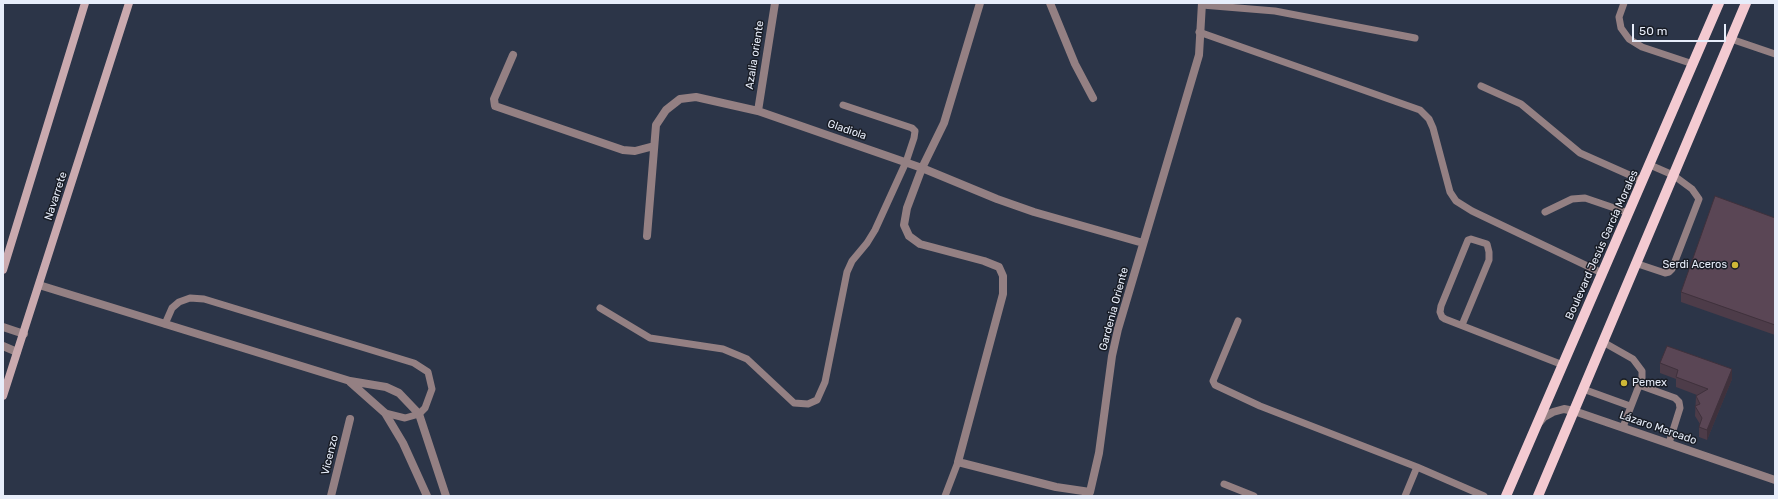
<!DOCTYPE html>
<html>
<head>
<meta charset="utf-8">
<style>
  body { margin:0 }
  #map { position:relative; width:1778px; height:499px; overflow:hidden; background:#2c3548; font-family:Rubik,sans-serif }
  canvas { display:block }
  .frame { position:absolute; inset:0; border:4px solid #e7edfa; pointer-events:none }
  .scale { position:absolute; left:1632px; top:24px; width:94px; height:18px; box-sizing:border-box; border:2px solid #e7edfa; border-top:0; padding-left:5px; font-size:12px; line-height:14px; white-space:nowrap; color:#e7edfa; -webkit-text-stroke:3px #181c25; paint-order:stroke }
</style>
</head>
<body>
<div id="map">
<canvas width="1778" height="499"></canvas>
<div class="frame"></div>
<div class="scale">50 m</div>
</div>
<script>
const c = document.querySelector('canvas').getContext('2d');
c.lineJoin = 'round';
function poly(rows) {
  const path = new Path2D();
  for (const r of rows) {
    path.moveTo(r[0], r[1]);
    for (let i = 2; i < r.length; i += 2) path.lineTo(r[i], r[i + 1]);
  }
  return path;
}
function trace(path, color, width, dash) {
  c.strokeStyle = color;
  c.lineWidth = width;
  c.lineCap = dash ? 'butt' : 'round';
  c.setLineDash(dash || []);
  c.stroke(path);
}
function fill(path, color) {
  c.fillStyle = color;
  c.fill(path, 'evenodd');
}
function drawText(font, color, halo, rows, align = 'center') {
  c.font = font + ' Rubik,sans-serif';
  c.lineWidth = 3;
  c.setLineDash([]);
  c.textBaseline = 'middle';
  c.strokeStyle = halo;
  c.fillStyle = color;
  for (const [text, x, y, turn = 0] of rows) {
    c.save();
    c.translate(x, y);
    c.rotate((+turn || 0) * Math.PI / 180);
    c.textAlign = isNaN(turn) ? turn : align;
    if (halo) c.strokeText(text, 0, 0);
    c.fillText(text, 0, 0);
    c.restore();
  }
}
trace(poly([
  [1624,3,1619,17,1621,28,1629,39,1642,47,1693,64],
  [1202,5,1275,11,1415,38],
  [1199,32,1420,110,1429,119,1433,128,1450,192,1456,201,1472,211,1602,273],
  [1731,39,1775,54],
  [1481,86,1521,104,1580,153,1643,181],
  [1545,212,1572,199,1585,198,1629,213],
  [1635,263,1665,273,1669,272,1672,269,1699,199,1692,189,1673,175,1650,165],
  [600,308,650,338,723,349,747,359,794,403,808,404,817,400,825,382,847,272,852,261,867,243,875,230,906,162,914,138,915,131,912,128,843,105],
  [1238,321,1213,381,1215,385,1260,406,1417,467],
  [165,324,172,308,179,302,190,298,204,299,414,363,428,372,432,389,425,408,419,414,405,418,385,413],
  [1462,325,1489,260,1489,252,1487,244,1471,239,1468,240,1441,306,1440,312,1442,317,1445,319,1563,365],
  [1603,342,1633,359,1642,371,1642,378,1623,427],
  [1639,385,1675,398,1679,402,1680,408,1669,443],
  [1583,389,1630,406],
  [1224,484,1254,496],
  [945,496,958,462],
  [1405,496,1417,467,1484,496]
]), '#948083', 7);
trace(poly([
  [980,3,944,123,922,168,907,208,904,225,909,236,920,244,984,261,999,267,1003,276,1003,294,958,462,1056,487,1090,492,1099,453,1112,356,1118,329,1199,55,1202,3],
  [1050,3,1075,64,1093,98],
  [513,55,494,99,495,106,623,150,635,151,654,146],
  [758,111,775,3],
  [647,236,656,125,666,110,680,99,696,97,758,111,922,168,997,199,1034,212,1143,243],
  [39,285,350,381,386,387,399,393,419,414,446,496],
  [3,327,24,334],
  [3,346,17,352],
  [350,382,385,413,403,443,427,496],
  [1538,424,1544,417,1553,412,1564,409,1574,411,1775,480],
  [331,496,350,419]
]), '#948083', 8);
trace(poly([
  [3,270,85,3],
  [3,396,129,3]
]), '#caaaaf', 8);
trace(poly([
  [1506,496,1719,3],
  [1538,496,1746,3]
]), '#f3cad1', 10);
fill(poly([
  [1775,218,1775,335,1681,302,1681,292],
  [1660,363,1732,379,1707,440,1699,437,1699,427,1700,424,1695,416,1696,396,1697,395,1676,387,1676,379,1660,373]
]), '#4d3c49');
fill(poly([
  [1732,369,1732,379,1707,440,1707,430]
]), '#3f313c');
const building = poly([
  [1715,196,1775,218,1775,325,1681,292,1715,196],
  [1667,346,1732,369,1707,430,1699,427,1702,418,1695,406,1700,404,1696,396,1708,389,1676,377,1678,370,1660,363,1667,346]
]);
fill(building, '#5a4655');
trace(building, '#3f313c', 1);
for (const [x, y, r, color] of [
  [1735,265,4,"#ceb837"],
  [1624,383,4,"#ceb837"]
]) {
  const dot = new Path2D();
  dot.arc(x, y, r, 0, 2 * Math.PI);
  c.fillStyle = color;
  c.fill(dot);
  trace(dot, '#181c25', 1.5);
}
drawText('11px', '#e7edfa', '#181c25', [
  ["Azalia oriente",755,55,-81],
  ["Gladiola",847,130,19],
  ["Navarrete",56,196,-72],
  ["Boulevard Jesús García Morales",1602,245,-66],
  ["Gardenia Oriente",1114,309,-75],
  ["Lázaro Mercado",1658,428,19],
  ["Vicenzo",330,455,-76]
]);
drawText('11px', '#e7edfa', '#181c25', [
  ["Serdi Aceros",1727,265],
  ["Pemex",1632,383,"left"]
], 'right');
</script>
</body>
</html>
